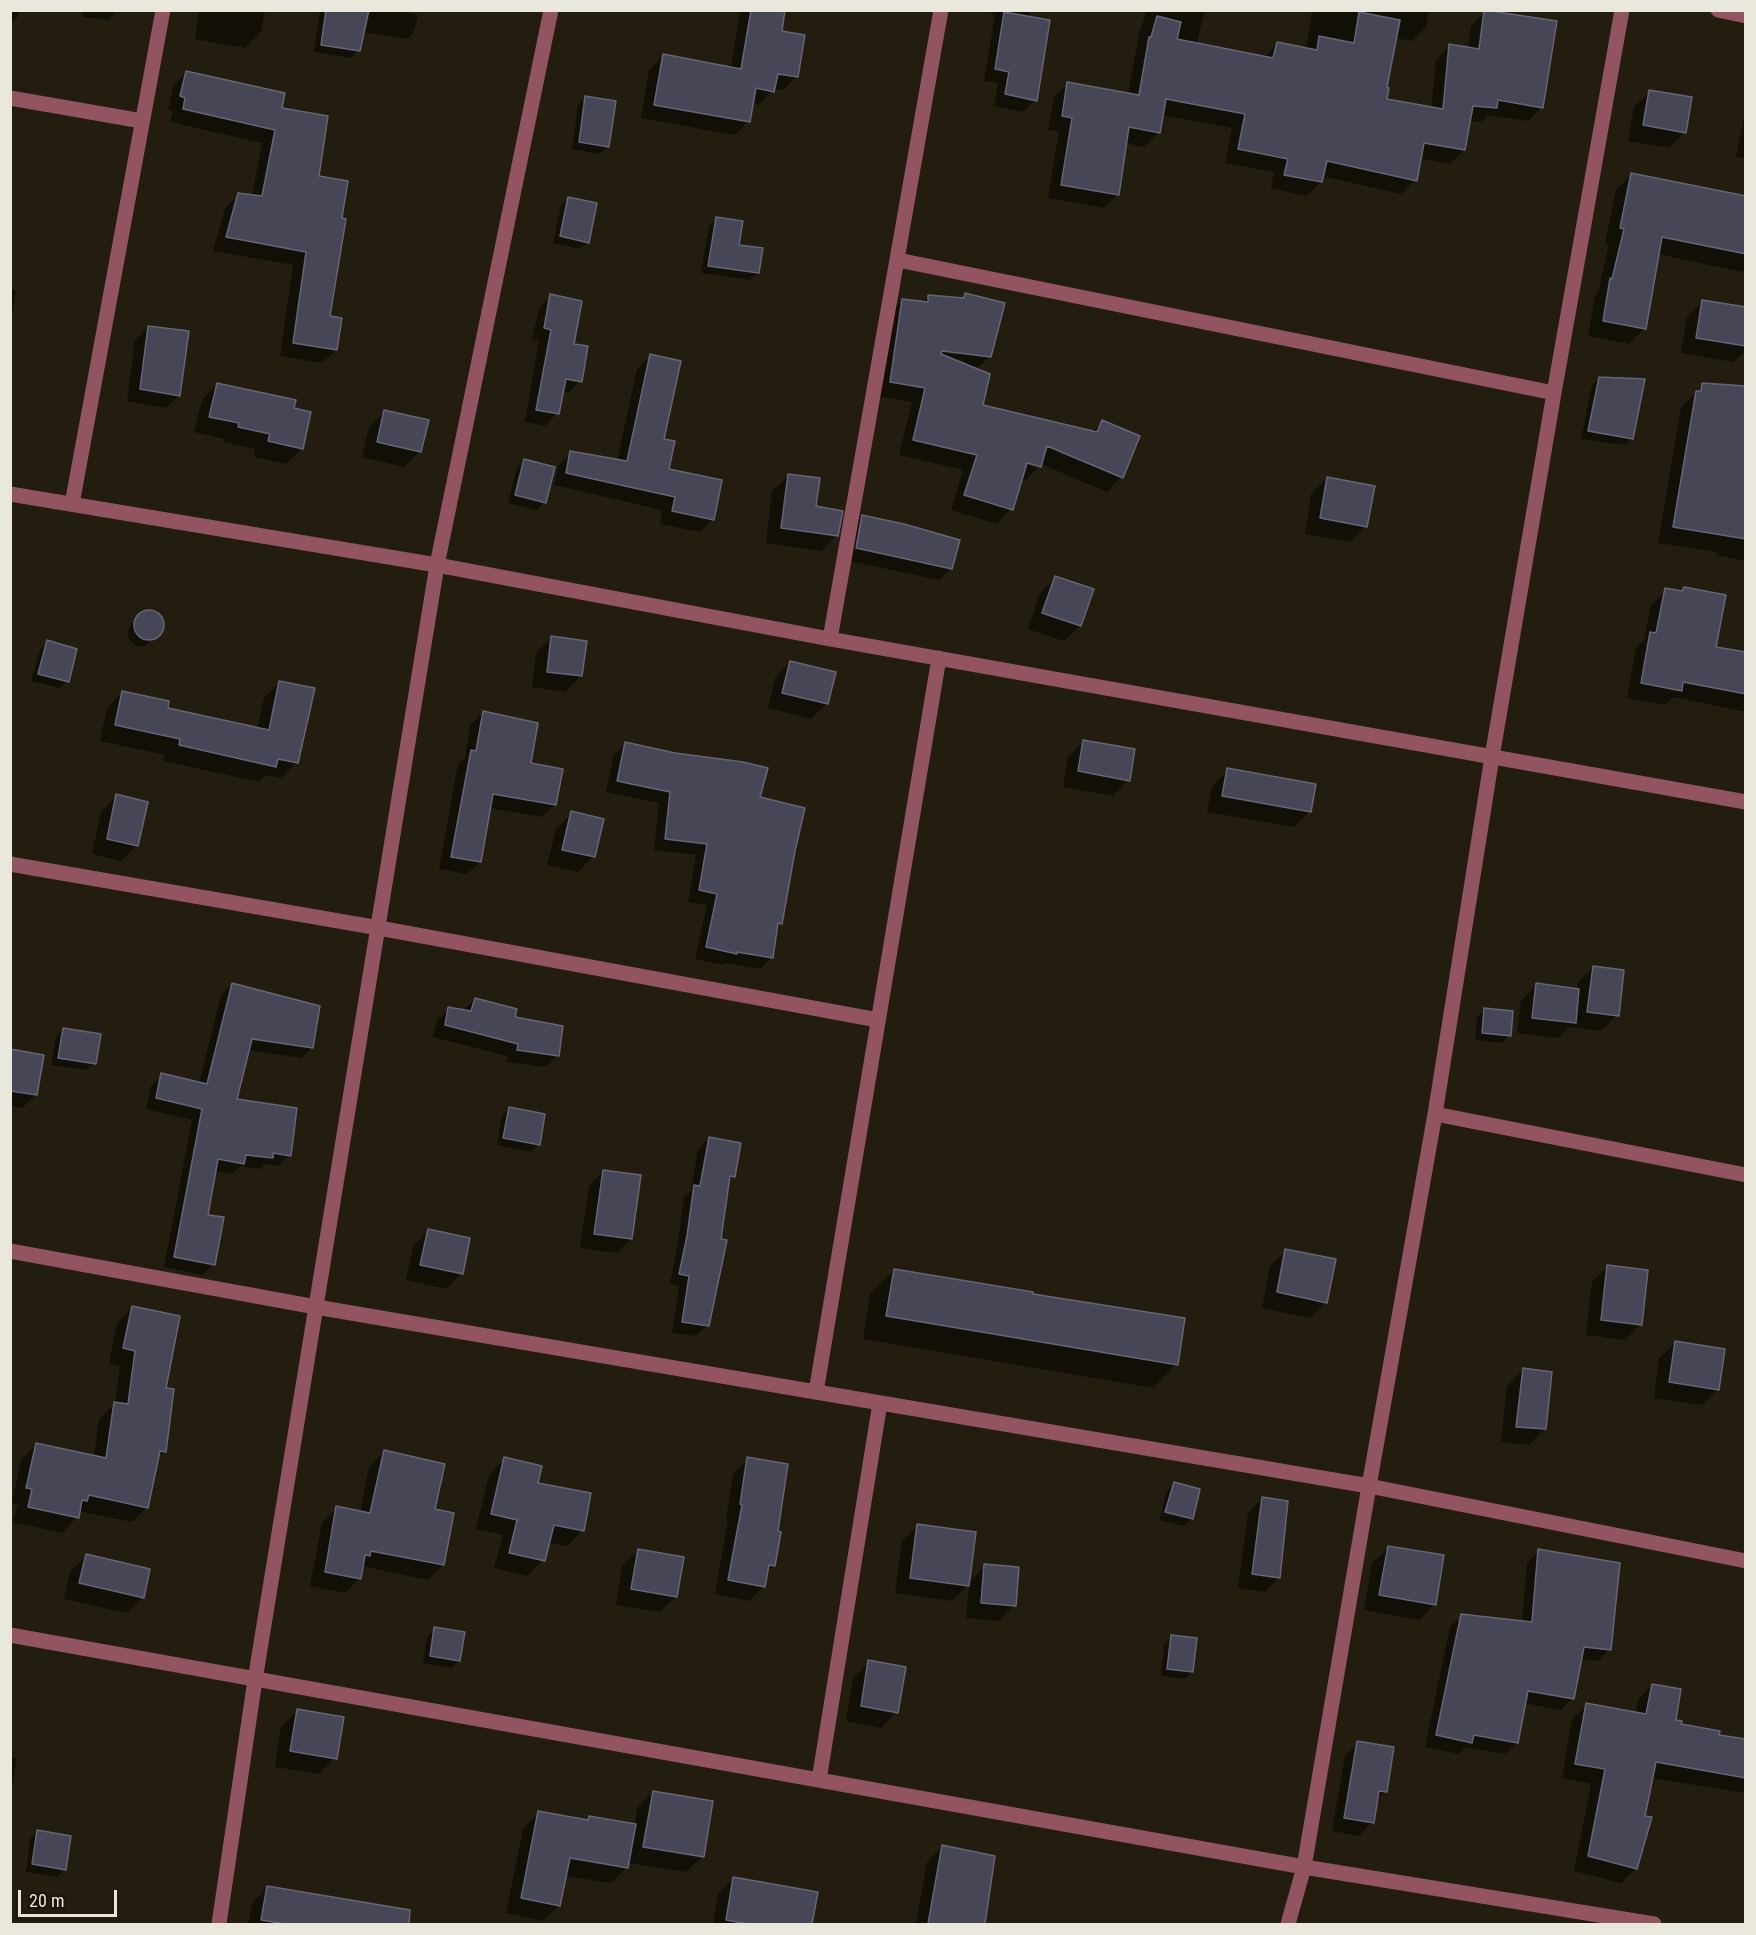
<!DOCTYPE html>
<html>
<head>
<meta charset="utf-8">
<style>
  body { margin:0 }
  #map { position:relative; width:1756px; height:1935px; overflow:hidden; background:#221d0e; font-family:"Roboto Condensed",sans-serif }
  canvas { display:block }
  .frame { position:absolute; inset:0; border:12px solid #eae7dd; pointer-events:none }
  .scale { position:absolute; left:18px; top:1890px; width:99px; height:27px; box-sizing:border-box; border:3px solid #eae7dd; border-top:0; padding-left:8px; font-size:18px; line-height:21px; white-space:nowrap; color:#eae7dd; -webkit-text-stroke:4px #191406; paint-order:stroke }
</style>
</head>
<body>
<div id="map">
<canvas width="1756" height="1935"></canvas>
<div class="frame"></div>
<div class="scale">20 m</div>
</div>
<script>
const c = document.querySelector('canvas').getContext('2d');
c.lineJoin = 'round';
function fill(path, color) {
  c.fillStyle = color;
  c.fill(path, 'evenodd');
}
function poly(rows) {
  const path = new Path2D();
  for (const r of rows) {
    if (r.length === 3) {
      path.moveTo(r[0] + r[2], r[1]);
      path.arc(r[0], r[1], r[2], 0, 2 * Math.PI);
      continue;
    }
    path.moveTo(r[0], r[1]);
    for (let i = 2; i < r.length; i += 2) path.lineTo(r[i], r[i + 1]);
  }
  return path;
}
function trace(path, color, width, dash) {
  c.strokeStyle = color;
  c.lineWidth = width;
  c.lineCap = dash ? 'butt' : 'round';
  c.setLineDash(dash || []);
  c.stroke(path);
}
fill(poly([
  [10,10,19,10,17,18,10,24],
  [83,10,116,10,109,20,83,17],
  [199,10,265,10,261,32,245,48,195,39],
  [320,10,401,10,418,15,414,32,407,39,362,32,358,50,351,58,314,52],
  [740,10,784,10,780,32,797,77,783,90,773,89,759,105,752,103,748,121,735,135,641,118,649,70,663,56,731,68],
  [991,10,1030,10,1029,18,1035,100,1023,112,994,106,998,83,984,81,995,15,991,14],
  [1147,10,1205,10,1196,45,1263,58,1277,44,1306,49,1312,14,1311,10,1429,10,1426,27,1412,41,1395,38,1385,100,1431,109,1436,60,1450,46,1468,49,1471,26,1485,12,1542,107,1528,121,1488,115,1481,122,1469,121,1464,150,1450,164,1419,158,1415,180,1401,194,1322,176,1321,182,1306,196,1271,188,1274,172,1225,163,1232,128,1162,115,1158,133,1144,147,1125,143,1118,194,1104,208,1048,198,1059,131,1048,130,1054,97,1068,83,1128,94,1139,34],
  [186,73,280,109,317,178,328,318,336,350,322,363,280,356,293,265,213,251,225,208,239,195,252,197,262,143,170,122,173,111,168,110,173,86],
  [1650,91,1685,132,1669,148,1628,141,1634,107],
  [586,98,608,146,600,154,572,149,578,105],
  [1746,106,1746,159,1736,157],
  [1632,174,1746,198,1746,269,1742,272,1658,254,1645,328,1629,344,1588,336,1595,296,1598,293,1609,244,1605,243,1616,190],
  [569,199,588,242,580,249,553,243,561,206],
  [716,219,758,273,750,280,701,273,709,226],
  [10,289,16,290,10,324],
  [966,295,990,356,976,370,981,406,1091,433,1102,422,1138,437,1121,477,1107,492,1041,464,1025,481,1020,479,1011,509,997,524,951,510,963,470,899,455,912,402,876,396,887,315,902,300,922,303,929,296,962,299],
  [551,296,572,345,580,381,568,393,562,392,557,413,545,426,525,422,539,341,532,340,539,308],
  [1703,302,1746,309,1746,350,1733,362,1681,353,1687,317],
  [148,327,179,395,166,408,127,401,135,340],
  [650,356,667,470,713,519,700,532,660,524,662,510,554,485,558,466,571,453,617,461,637,369],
  [1599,378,1632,438,1624,445,1581,439,1592,386],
  [217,384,293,410,302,448,286,464,254,457,255,449,223,442,224,439,194,432,202,400],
  [1703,385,1746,387,1746,561,1716,555,1717,552,1658,543,1681,408],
  [385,412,420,451,404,467,362,457,369,427],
  [524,461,553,468,544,503,537,510,508,503,517,468],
  [788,476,837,535,821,551,766,543,772,491],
  [1327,478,1366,526,1350,542,1305,534,1311,494],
  [862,517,951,568,939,580,845,560,850,529],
  [1056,577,1080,626,1064,641,1028,629,1040,593],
  [1684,589,1715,648,1746,654,1746,712,1674,697,1665,705,1627,698,1636,648,1644,640,1651,605,1666,590,1680,592],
  [148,612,160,617,162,621,161,630,146,645,138,647,130,641,127,633,131,624,139,616],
  [552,637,581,676,565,692,532,687,536,653],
  [47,642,67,681,60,688,31,681,40,650],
  [790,662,827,703,811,719,768,708,775,678],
  [280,682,297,762,281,778,266,775,259,782,164,761,165,755,100,741,107,708,122,693,166,709,257,729,264,698],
  [483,713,529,764,555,804,542,817,489,808,480,862,467,874,439,869,458,764,465,758,470,725],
  [1084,741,1128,780,1113,796,1063,787,1068,757],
  [626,744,758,798,781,923,776,928,772,957,760,969,726,963,724,965,695,959,707,905,688,902,696,855,654,850,659,803,606,792,614,755],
  [1228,770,1310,811,1294,827,1207,812,1212,786],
  [117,796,137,845,121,861,92,854,101,812],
  [572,813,594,856,578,872,547,865,556,829],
  [1593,967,1617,1015,1601,1031,1569,1027,1558,1038,1517,1033,1521,1001,1536,985,1577,990,1578,983],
  [232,984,312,1048,301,1058,248,1050,235,1100,289,1155,278,1166,265,1164,260,1169,240,1166,232,1174,214,1171,206,1216,214,1264,203,1275,164,1267,192,1120,146,1109,151,1086,162,1075,199,1084,221,995],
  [475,999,513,1019,558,1055,545,1067,506,1062,507,1056,433,1037,437,1021,449,1009,463,1011],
  [1485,1010,1509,1036,1502,1043,1475,1040,1477,1017],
  [63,1029,95,1063,87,1070,51,1065,56,1037],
  [10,1050,36,1095,22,1108,10,1106],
  [509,1109,538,1144,531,1152,497,1145,502,1116],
  [709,1139,733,1177,727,1182,707,1326,696,1336,672,1333,679,1286,670,1284,677,1248,684,1197,691,1191,698,1149],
  [603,1171,631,1239,616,1253,580,1248,589,1186],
  [428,1231,462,1273,446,1289,406,1280,413,1246],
  [1286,1251,1326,1302,1310,1318,1262,1308,1270,1266],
  [1608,1266,1641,1324,1625,1340,1586,1335,1592,1282],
  [894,1270,1176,1364,1153,1388,863,1339,870,1294],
  [132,1308,164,1389,165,1451,157,1459,147,1507,132,1522,79,1511,77,1517,62,1533,13,1522,18,1504,12,1503,21,1460,37,1444,94,1457,99,1419,115,1403,120,1366,109,1363,117,1323],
  [1675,1343,1718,1389,1702,1405,1654,1398,1659,1358],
  [1523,1370,1544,1429,1529,1445,1501,1442,1507,1386],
  [384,1452,433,1510,443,1565,428,1580,362,1566,360,1578,345,1593,310,1586,322,1523,337,1508,360,1512,369,1467],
  [505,1459,537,1484,582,1531,567,1546,548,1543,543,1560,527,1576,494,1568,503,1535,476,1529,489,1475],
  [748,1459,776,1532,774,1565,766,1572,764,1586,749,1601,715,1594,728,1519,726,1519,733,1474],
  [1174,1484,1192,1519,1184,1526,1159,1520,1167,1491],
  [1262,1499,1279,1577,1265,1592,1238,1588,1248,1513],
  [918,1526,968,1583,985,1566,1014,1605,999,1621,966,1618,969,1584,952,1601,895,1593,902,1541],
  [1388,1548,1435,1604,1419,1620,1364,1610,1372,1563],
  [638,1551,676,1597,660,1612,616,1605,622,1566],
  [1539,1551,1609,1649,1598,1661,1580,1659,1572,1699,1561,1710,1524,1703,1517,1743,1505,1754,1466,1747,1459,1754,1425,1747,1450,1627,1462,1616,1522,1622,1527,1563],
  [86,1556,143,1597,127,1613,64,1599,70,1572],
  [435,1629,459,1660,451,1668,423,1663,427,1637],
  [1171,1637,1192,1672,1184,1679,1161,1676,1164,1644],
  [869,1662,896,1712,881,1728,846,1721,853,1678],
  [1652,1685,1674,1721,1679,1725,1718,1737,1746,1740,1746,1793,1651,1778,1636,1869,1621,1883,1574,1871,1591,1784,1562,1778,1572,1719,1587,1705,1635,1714,1638,1700],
  [297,1711,335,1758,319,1774,275,1767,281,1727],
  [1358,1743,1386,1791,1376,1801,1372,1822,1359,1836,1332,1831,1345,1756],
  [10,1756,17,1758,10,1798],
  [653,1792,702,1857,686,1872,628,1863,627,1867,611,1883,565,1876,559,1905,543,1921,506,1913,523,1829,538,1813,585,1821,589,1817,635,1825,637,1808],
  [38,1832,64,1869,57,1877,26,1872,30,1839],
  [942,1847,984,1920,979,1924,916,1924,927,1862],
  [734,1878,816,1894,811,1924,713,1924,718,1894],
  [267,1888,386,1907,383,1924,248,1924,252,1903]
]), '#0007');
const building = poly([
  [326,10,369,10,360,51,321,45,326,10],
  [751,10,785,10,782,31,805,35,798,77,778,74,774,92,756,88,750,122,654,105,663,54,741,69,751,10],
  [1484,10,1557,21,1543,108,1498,100,1497,108,1473,106,1465,150,1424,143,1417,181,1327,161,1322,182,1284,175,1288,159,1238,149,1245,114,1166,99,1160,133,1129,127,1119,195,1061,185,1072,118,1062,116,1067,82,1139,95,1149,37,1151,37,1157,16,1181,22,1177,39,1273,58,1277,42,1317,50,1319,36,1354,43,1359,12,1400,20,1387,87,1389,88,1387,99,1443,109,1449,44,1479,49,1484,10],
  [1004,12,1050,20,1037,101,1005,94,1009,72,995,69,1004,12],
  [186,71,285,93,282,108,328,116,319,176,348,181,342,218,346,219,330,316,342,318,337,350,293,343,306,252,226,237,238,193,262,196,275,130,183,109,185,98,180,96,186,71],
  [1649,90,1692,97,1686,133,1643,125,1649,90],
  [585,96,616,101,609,147,579,142,585,96],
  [1631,173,1746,196,1746,254,1662,237,1646,329,1603,321,1610,278,1612,279,1624,229,1620,228,1631,173],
  [568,197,597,203,589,243,560,236,568,197],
  [716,217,743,221,739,245,763,248,759,273,708,266,716,217],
  [965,293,1005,303,991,357,942,351,941,354,990,374,983,405,1097,432,1102,420,1140,436,1123,478,1047,446,1041,467,1027,463,1013,510,964,495,977,455,913,440,925,388,890,382,902,299,928,302,928,295,964,298,965,293],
  [550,294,582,301,574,344,588,346,582,382,566,379,559,414,536,410,551,330,544,328,550,294],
  [1702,300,1746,307,1746,346,1696,338,1702,300],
  [148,326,189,331,180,396,140,389,148,326],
  [650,354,681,361,664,439,675,441,669,469,722,480,714,520,672,511,675,497,566,473,570,451,627,461,650,354],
  [1599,377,1645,379,1633,439,1588,431,1599,377],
  [217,383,296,400,294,408,311,412,303,449,268,441,270,434,238,427,239,423,209,417,217,383],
  [1702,383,1746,386,1746,539,1673,527,1696,391,1701,391,1702,383],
  [384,410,429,420,421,452,377,442,384,410],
  [524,459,555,467,546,503,515,495,524,459],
  [788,474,820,478,816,506,843,511,838,536,781,528,788,474],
  [1327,477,1375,486,1367,527,1320,518,1327,477],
  [862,515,904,524,960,540,952,569,856,548,862,515],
  [1055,576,1094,589,1081,626,1042,613,1055,576],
  [1684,587,1726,595,1716,647,1746,652,1746,694,1683,682,1682,691,1641,683,1650,632,1656,633,1665,588,1682,591,1684,587],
  [149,625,15],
  [551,636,587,641,582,676,547,672,551,636],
  [47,640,77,649,69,682,38,674,47,640],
  [790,661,836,672,828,704,782,693,790,661],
  [279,681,315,688,298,763,278,759,276,767,179,745,180,739,115,725,122,691,169,701,168,708,269,730,279,681],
  [483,711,538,723,531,763,563,769,556,805,493,794,481,862,451,857,471,750,476,751,483,711],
  [1083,740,1135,749,1130,781,1078,771,1083,740],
  [625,742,675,753,743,762,768,768,760,797,805,808,795,851,782,924,778,923,773,958,737,952,737,954,706,947,717,894,699,890,707,844,665,839,670,792,617,781,625,742],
  [1227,768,1316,784,1311,812,1222,796,1227,768],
  [116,794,148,802,138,846,107,839,116,794],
  [571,811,604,819,595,857,562,850,571,811],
  [1593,966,1624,970,1619,1016,1587,1012,1593,966],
  [232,983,320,1006,313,1048,252,1039,237,1099,297,1108,291,1156,273,1153,273,1158,246,1155,244,1164,218,1159,208,1215,224,1217,215,1265,174,1257,202,1109,156,1098,161,1073,207,1084,232,983],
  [1536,983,1579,989,1576,1023,1532,1018,1536,983],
  [475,998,517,1009,515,1017,563,1026,559,1056,517,1050,518,1044,445,1025,448,1007,471,1011,475,998],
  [1484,1008,1513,1011,1511,1036,1482,1033,1484,1008],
  [63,1028,101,1034,96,1064,58,1058,63,1028],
  [10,1049,44,1055,37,1095,10,1091,10,1049],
  [509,1107,545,1114,540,1145,503,1138,509,1107],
  [709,1137,741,1143,735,1177,730,1176,721,1239,727,1240,709,1326,682,1322,689,1276,679,1274,687,1236,694,1185,700,1186,709,1137],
  [603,1170,641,1175,632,1239,594,1234,603,1170],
  [428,1229,470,1238,463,1274,420,1265,428,1229],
  [1285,1249,1336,1259,1327,1303,1277,1292,1285,1249],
  [1607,1265,1648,1270,1642,1325,1601,1320,1607,1265],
  [894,1269,1033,1292,1033,1294,1185,1318,1178,1365,886,1316,894,1269],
  [132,1306,180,1316,166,1388,174,1389,166,1452,160,1451,148,1508,89,1495,87,1501,82,1500,79,1518,28,1507,32,1489,26,1488,36,1443,106,1458,114,1402,128,1404,135,1351,123,1348,132,1306],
  [1675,1341,1725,1349,1719,1390,1669,1382,1675,1341],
  [1523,1368,1552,1372,1546,1429,1516,1427,1523,1368],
  [384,1450,445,1464,435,1509,454,1513,444,1565,371,1551,370,1556,365,1555,361,1579,325,1572,336,1506,370,1513,384,1450],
  [504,1457,542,1466,538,1483,591,1493,584,1531,554,1525,545,1561,509,1553,517,1520,491,1514,504,1457],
  [747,1457,788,1464,778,1531,781,1532,775,1566,769,1565,765,1587,728,1580,742,1505,740,1504,747,1457],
  [1174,1482,1200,1489,1193,1519,1165,1512,1174,1482],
  [1262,1497,1288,1501,1280,1578,1252,1574,1262,1497],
  [917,1524,976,1532,969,1586,910,1578,917,1524],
  [1388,1546,1444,1555,1436,1605,1379,1595,1388,1546],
  [638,1549,684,1557,677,1597,631,1589,638,1549],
  [1538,1549,1620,1563,1611,1650,1584,1647,1574,1699,1528,1691,1518,1743,1474,1735,1472,1743,1436,1735,1461,1614,1532,1622,1538,1549],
  [86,1554,150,1569,144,1598,79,1583,86,1554],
  [984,1564,1019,1567,1016,1606,981,1603,984,1564],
  [434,1627,465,1632,460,1661,430,1656,434,1627],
  [1171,1635,1197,1638,1193,1672,1167,1669,1171,1635],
  [868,1660,906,1667,898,1713,861,1706,868,1660],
  [1652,1684,1681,1689,1676,1720,1682,1721,1681,1724,1720,1731,1719,1735,1746,1739,1746,1778,1656,1762,1645,1816,1652,1817,1637,1869,1588,1856,1605,1769,1575,1764,1586,1703,1646,1714,1652,1684],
  [297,1709,344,1717,337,1759,290,1751,297,1709],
  [1357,1741,1394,1747,1387,1792,1379,1791,1374,1823,1344,1818,1357,1741],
  [653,1791,713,1801,704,1857,643,1847,653,1791],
  [538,1811,588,1820,589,1816,636,1824,628,1868,570,1858,560,1906,521,1898,538,1811],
  [37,1830,71,1836,66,1870,32,1864,37,1830],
  [942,1845,995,1856,985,1924,928,1924,942,1845],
  [733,1877,818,1892,812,1924,748,1924,726,1920,733,1877],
  [267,1886,410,1910,409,1924,286,1924,261,1920,267,1886]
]);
fill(building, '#464656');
trace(building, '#666577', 1.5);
trace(poly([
  [1718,10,1746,16],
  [10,98,142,121],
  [898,260,1554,393],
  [10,494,437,565,830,639,1746,802],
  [72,504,163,10],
  [830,639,941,10],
  [10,864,379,928,878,1020],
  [1435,1114,1746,1175],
  [10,1251,316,1307,1369,1486,1746,1561],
  [816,1392,939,658],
  [10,1635,1304,1867,1654,1924],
  [819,1780,880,1403],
  [219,1924,255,1680,437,565,551,10],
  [1288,1924,1304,1867,1369,1486,1435,1114,1492,757,1554,393,1622,10]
]), '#925461', 15);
</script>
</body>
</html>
